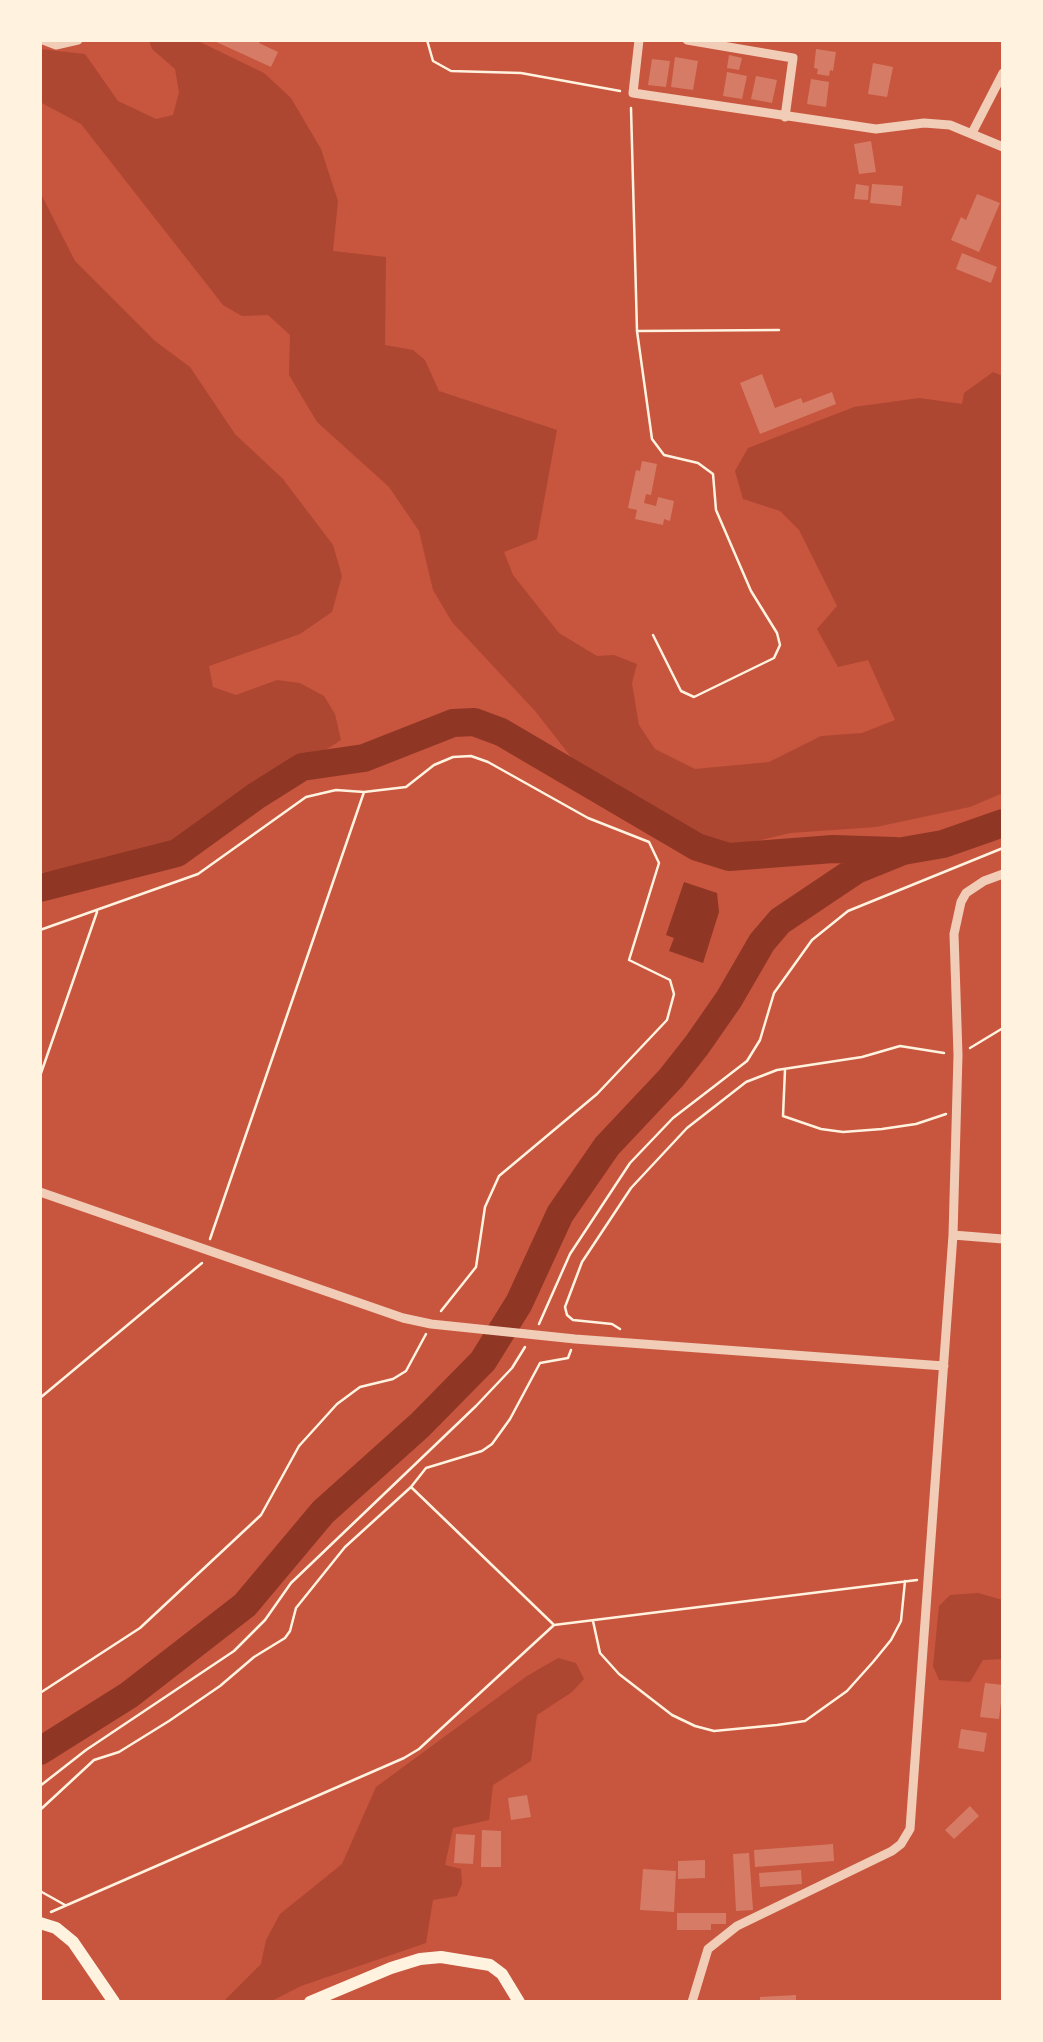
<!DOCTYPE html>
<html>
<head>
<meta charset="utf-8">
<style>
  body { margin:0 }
  #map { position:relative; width:1043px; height:2042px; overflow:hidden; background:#c8553d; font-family:"Golos Text",sans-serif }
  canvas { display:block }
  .frame { position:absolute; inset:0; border:42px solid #fff3e0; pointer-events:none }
</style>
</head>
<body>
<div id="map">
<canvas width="1043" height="2042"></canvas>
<div class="frame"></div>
</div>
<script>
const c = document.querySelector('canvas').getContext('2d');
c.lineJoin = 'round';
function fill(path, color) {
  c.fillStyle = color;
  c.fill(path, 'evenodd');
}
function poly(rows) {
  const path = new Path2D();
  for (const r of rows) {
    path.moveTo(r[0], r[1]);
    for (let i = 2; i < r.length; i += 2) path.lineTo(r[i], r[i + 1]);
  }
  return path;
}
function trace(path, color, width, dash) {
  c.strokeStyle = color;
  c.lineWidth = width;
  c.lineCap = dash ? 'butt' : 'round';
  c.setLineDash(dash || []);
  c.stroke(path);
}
fill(poly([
  [149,40,196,40,264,73,291,98,321,149,338,201,333,251,386,257,385,345,413,350,425,360,439,391,557,430,537,539,504,552,513,575,559,633,597,656,614,655,637,664,632,683,639,725,655,749,695,769,769,762,821,736,862,733,895,720,868,660,838,667,817,629,837,606,799,530,780,511,743,499,735,471,748,448,854,407,919,398,962,404,964,393,993,372,1003,376,1003,793,970,807,876,827,790,833,732,847,697,835,626,799,575,762,535,711,452,622,433,590,419,531,389,487,317,422,289,375,290,335,268,315,242,316,223,305,81,124,40,102,40,49,85,54,118,101,156,119,173,115,179,92,175,69,152,49],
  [40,192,75,261,155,341,190,367,235,434,283,479,333,545,342,576,332,612,300,634,209,666,213,687,236,695,277,680,300,683,324,696,335,714,341,740,175,847,40,873],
  [978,1593,1003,1600,1003,1659,983,1660,970,1682,939,1680,933,1666,939,1606,950,1595],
  [558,1658,576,1663,584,1679,572,1692,537,1715,531,1761,493,1785,489,1820,453,1828,445,1865,461,1869,462,1884,457,1896,433,1900,426,1943,301,1986,270,2002,223,2002,261,1964,266,1940,280,1914,342,1864,376,1787,527,1676]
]), '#ae4732');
fill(poly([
  [684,882,717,893,719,912,703,963,669,951,674,938,666,935]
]), '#8f3625');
trace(poly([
  [40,888,177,853,256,796,302,767,364,758,453,723,474,722,501,732,697,847,729,857,833,849,895,851],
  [40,1751,129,1695,245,1605,323,1512,420,1425,483,1361,519,1303,560,1214,607,1146,671,1078,697,1045,729,999,762,942,780,921,856,870,903,851,943,844,1003,823]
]), '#8f3625', 28);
fill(poly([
  [212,40,261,40,259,43,278,52,271,67],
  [816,49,836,52,833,71,830,70,829,76,817,74,818,69,814,68],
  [729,55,742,58,739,70,727,68],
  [675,57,698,61,693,90,671,87],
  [652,59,670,61,666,87,648,85],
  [873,63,893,67,887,97,868,94],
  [727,72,747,76,742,99,723,96],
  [756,76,777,80,772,103,751,99],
  [811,79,829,82,826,107,807,104],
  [871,141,876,172,859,174,854,144],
  [856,184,869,186,868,200,854,199],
  [872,184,903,186,901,206,870,203],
  [977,194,1000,203,979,252,951,240,961,217,966,220],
  [962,253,997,267,991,283,956,269],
  [762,374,775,408,801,398,803,403,832,392,836,404,760,434,740,383],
  [642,461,657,464,651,495,646,494,644,503,656,506,658,497,674,501,670,521,664,519,663,525,635,519,637,510,628,508,636,470,640,471],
  [985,1683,1003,1685,999,1719,980,1717],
  [961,1729,987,1733,984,1752,958,1748],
  [527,1795,531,1817,511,1820,508,1798],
  [970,1806,979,1816,954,1839,945,1830],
  [482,1830,501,1831,501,1867,481,1867],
  [456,1834,475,1835,473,1864,454,1863],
  [833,1844,834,1861,755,1867,754,1850],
  [749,1853,753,1910,736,1911,733,1854],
  [705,1860,705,1878,678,1879,678,1861],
  [643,1869,676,1871,674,1912,640,1910],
  [801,1870,802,1884,760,1887,759,1873],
  [677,1913,726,1913,726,1924,711,1924,711,1930,677,1930],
  [796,1995,796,2002,760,2002,760,1997]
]), '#d67c66');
trace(poly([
  [427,40,433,61,451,71,521,73,620,91],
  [631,108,637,331,652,439,664,455,698,463,713,474,716,510,751,591,777,633,780,645,774,658,694,697,681,691,653,635],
  [638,331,779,330],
  [40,930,198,874,306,797,336,790,364,792,406,787,434,765,453,757,471,756,488,762,588,818,649,842,659,863,629,960,670,980,674,994,667,1020,597,1094,499,1176,485,1207,476,1267,441,1311],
  [970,1048,1003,1028],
  [785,1070,783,1116,821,1129,843,1132,882,1129,916,1124,946,1114],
  [40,1076,97,912],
  [210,1239,364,792],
  [539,1324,570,1254,630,1163,673,1118,747,1061,760,1040,774,993,812,940,848,911,1003,848],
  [620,1329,612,1324,573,1320,567,1315,565,1307,582,1262,631,1188,687,1128,746,1082,777,1070,862,1057,900,1046,944,1053],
  [40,1398,202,1263],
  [411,1487,553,1624],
  [593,1621,600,1653,619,1674,672,1715,695,1726,714,1731,777,1725,805,1721,847,1691,873,1662,891,1640,901,1621,905,1581],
  [40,1693,140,1628,261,1515,299,1446,337,1404,360,1387,393,1379,406,1371,426,1334],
  [40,1786,86,1750,234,1651,265,1620,291,1583,476,1406,512,1368,525,1347],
  [40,1810,94,1760,119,1752,169,1721,220,1686,254,1657,285,1638,290,1631,296,1608,345,1547,411,1487,426,1468,482,1451,492,1444,510,1419,540,1363,568,1358,571,1350],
  [40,1891,65,1905],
  [51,1912,404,1758,419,1749,554,1625,917,1580]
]), '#fff3e0', 2.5);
trace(poly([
  [43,40,56,45,78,40],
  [639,40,633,93,876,129,924,123,950,125,1003,147],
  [687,40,793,58,785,117],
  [972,133,1003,73],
  [40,1192,403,1318,431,1324,575,1339,944,1366],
  [953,1235,1003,1239],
  [692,2002,708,1949,737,1926,892,1851,901,1844,910,1829,953,1235,958,1055,954,934,961,902,966,893,984,881,1003,874]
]), '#f1ccb7', 9);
trace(poly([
  [40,1923,56,1928,73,1942,114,2002],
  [310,2002,391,1968,420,1959,441,1957,490,1965,502,1974,519,2002]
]), '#fff3e0', 12);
</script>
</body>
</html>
